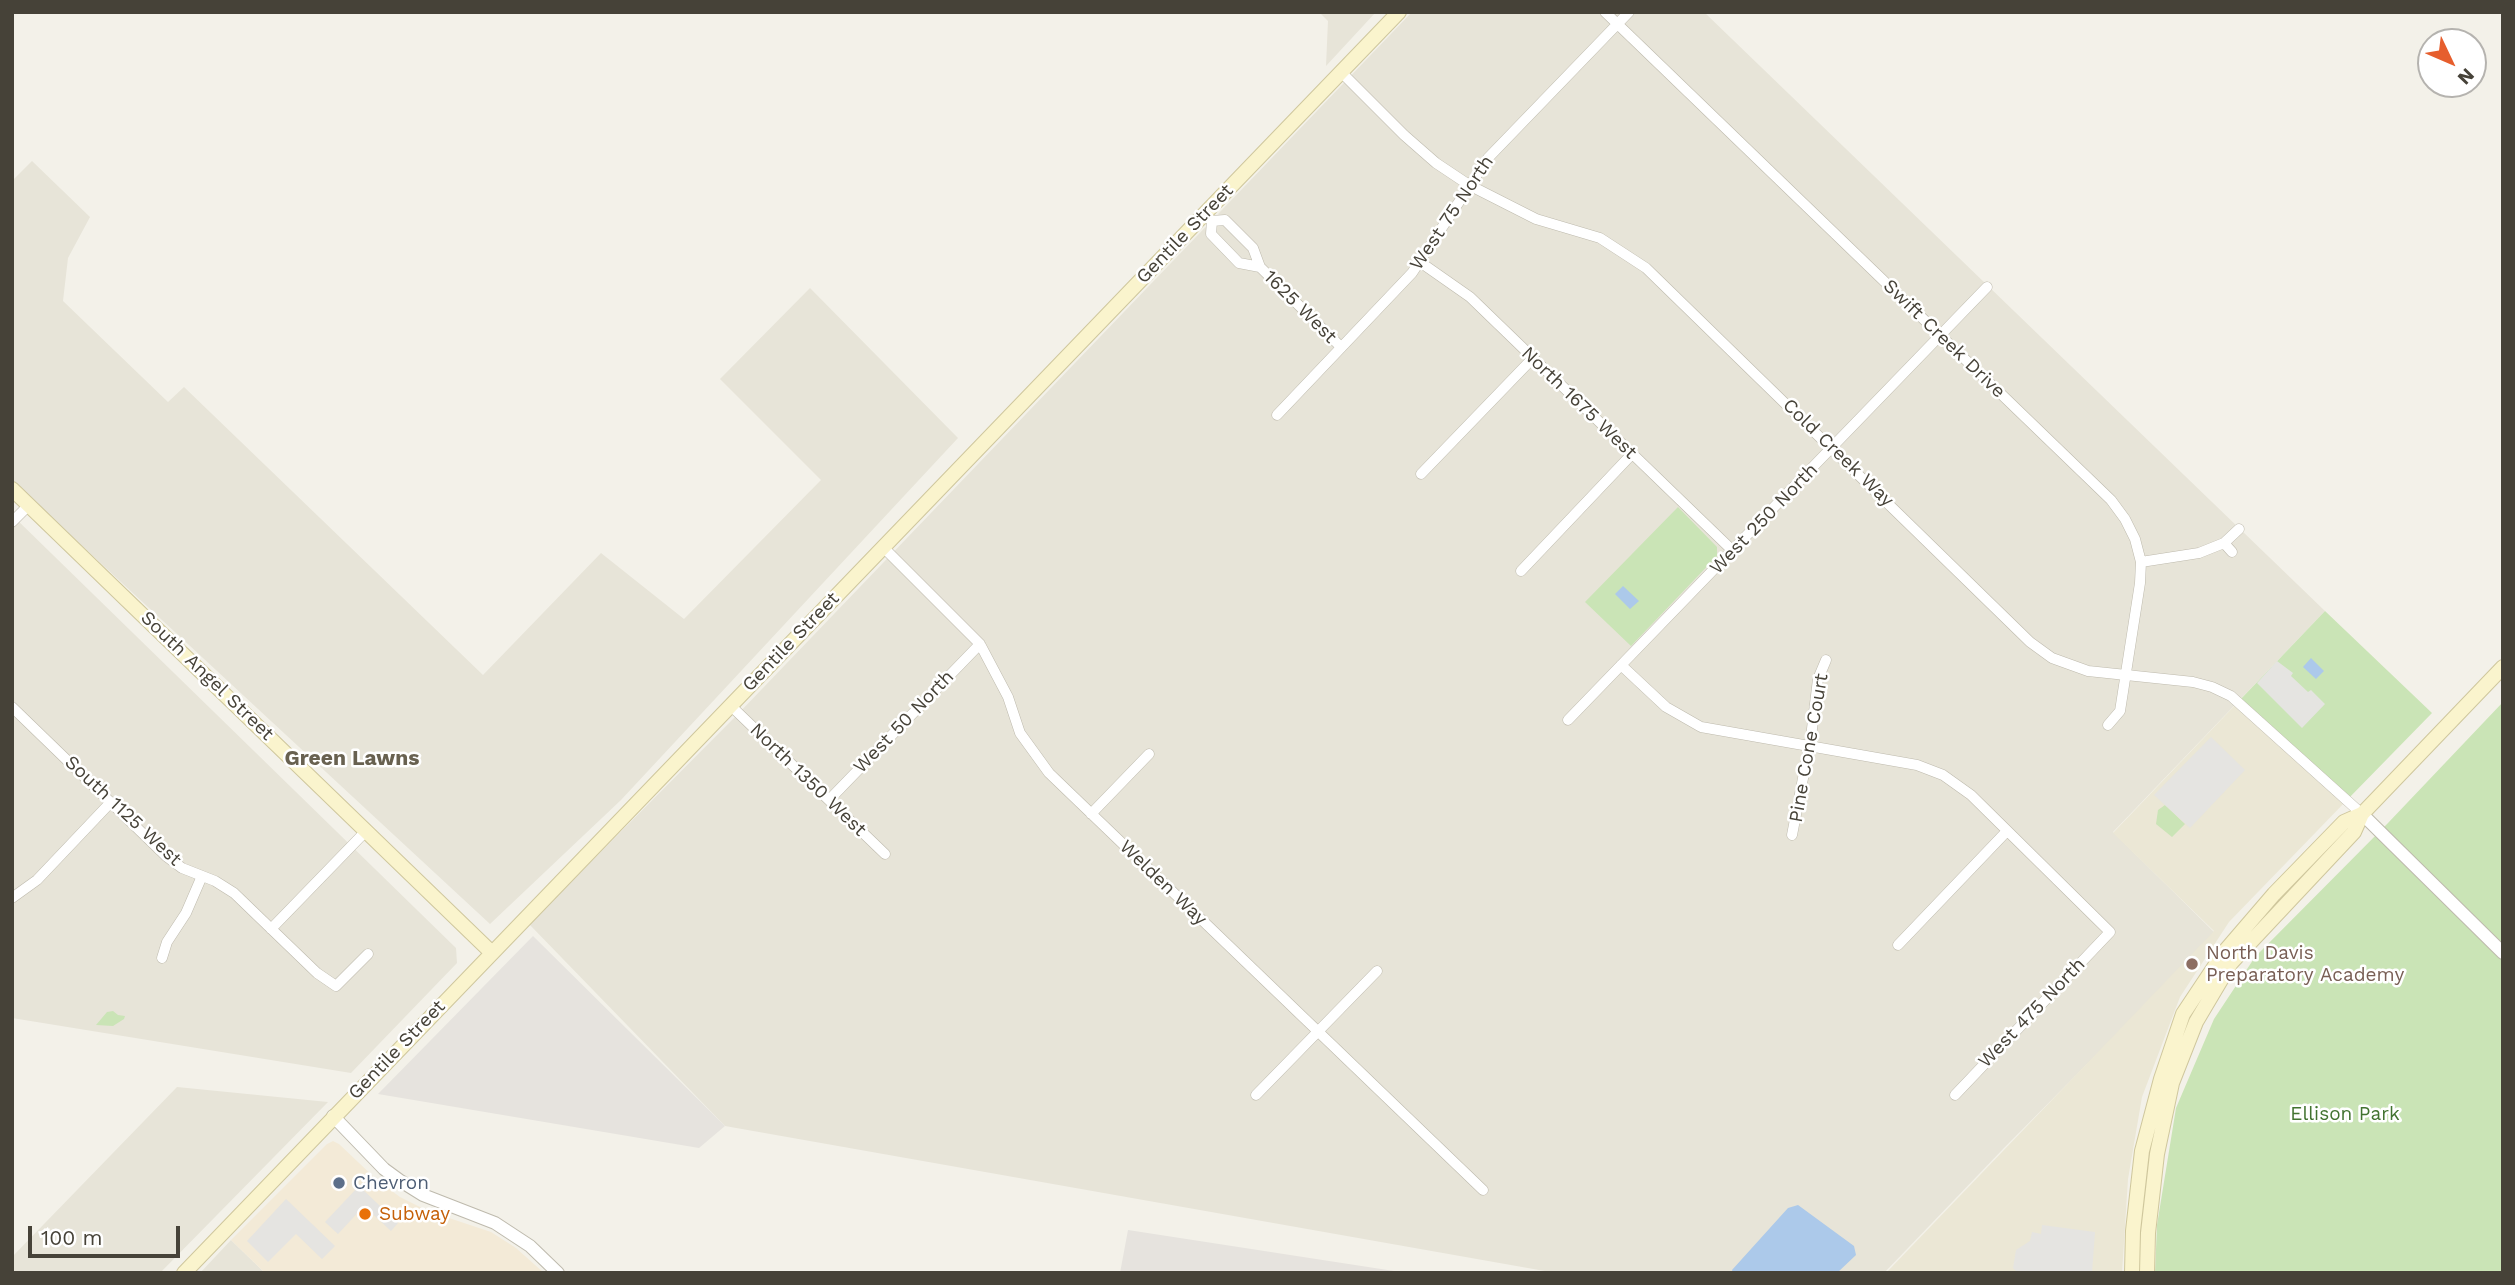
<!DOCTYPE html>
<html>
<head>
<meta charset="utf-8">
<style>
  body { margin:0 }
  #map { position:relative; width:2515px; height:1285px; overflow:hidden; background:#f3f1e9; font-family:"Work Sans",sans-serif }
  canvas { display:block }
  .frame { position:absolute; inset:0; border:14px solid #464238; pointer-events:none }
  .north { position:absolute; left:2417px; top:28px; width:70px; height:70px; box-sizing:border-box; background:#fff; border:2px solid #b5b3af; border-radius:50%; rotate:134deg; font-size:19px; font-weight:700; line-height:28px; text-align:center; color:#464238 }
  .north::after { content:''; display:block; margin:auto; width:24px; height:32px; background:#e65e2d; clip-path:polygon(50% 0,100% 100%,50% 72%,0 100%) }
  .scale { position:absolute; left:28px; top:1226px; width:152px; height:32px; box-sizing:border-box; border:4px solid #464238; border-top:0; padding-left:9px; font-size:21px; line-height:24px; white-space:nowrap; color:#464238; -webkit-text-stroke:5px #fff; paint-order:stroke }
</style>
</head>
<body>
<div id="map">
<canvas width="2515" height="1285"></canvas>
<div class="frame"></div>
<div class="north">N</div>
<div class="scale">100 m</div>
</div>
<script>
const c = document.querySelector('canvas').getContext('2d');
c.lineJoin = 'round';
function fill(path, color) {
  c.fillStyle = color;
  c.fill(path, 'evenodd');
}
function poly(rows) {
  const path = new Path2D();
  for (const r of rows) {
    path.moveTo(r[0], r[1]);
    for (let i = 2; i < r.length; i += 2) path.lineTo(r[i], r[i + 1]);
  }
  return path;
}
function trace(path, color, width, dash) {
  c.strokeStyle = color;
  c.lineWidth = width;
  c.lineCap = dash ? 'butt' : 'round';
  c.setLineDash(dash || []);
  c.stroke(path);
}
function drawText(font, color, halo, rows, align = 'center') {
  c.font = font + ' "Work Sans",sans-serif';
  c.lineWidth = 5;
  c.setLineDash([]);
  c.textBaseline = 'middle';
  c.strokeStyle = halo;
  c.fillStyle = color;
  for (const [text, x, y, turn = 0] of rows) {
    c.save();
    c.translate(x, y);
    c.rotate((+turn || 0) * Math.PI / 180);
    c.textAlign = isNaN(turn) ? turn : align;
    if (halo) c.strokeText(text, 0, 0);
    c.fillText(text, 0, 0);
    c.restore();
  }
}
fill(poly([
  [1319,12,1376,12,1326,66,1328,21],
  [1412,12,1704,12,2325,611,2113,832,2216,934,2003,1149,1884,1273,1556,1273,725,1126,529,924,737,715],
  [32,161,90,217,68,258,63,301,168,402,184,387,483,675,601,553,684,619,821,480,720,379,810,288,958,438,621,800,490,924,12,481,12,181],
  [12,515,456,948,457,963,351,1073,12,1018],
  [177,1087,328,1102,160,1273,12,1273,12,1257],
  [231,1240,265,1273,200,1273]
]), '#e7e4d8');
fill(poly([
  [333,1141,339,1144,377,1180,400,1197,428,1211,491,1232,516,1248,544,1273,265,1273,231,1240,327,1144]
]), '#f3ead7');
fill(poly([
  [533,936,725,1126,699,1148,378,1094],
  [1128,1230,1407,1273,1120,1273]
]), '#e6e3de');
fill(poly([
  [2238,702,2347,800,2229,922,2180,997,2142,1097,2128,1179,2122,1273,1886,1273,2214,931,2113,833]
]), '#ebe7d5');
fill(poly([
  [1678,507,1717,547,1717,556,1631,646,1585,602],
  [2325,611,2432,713,2347,800,2238,702],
  [2503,702,2503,1273,2155,1273,2157,1225,2176,1108,2214,1019,2255,957,2388,823],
  [2165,805,2185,824,2172,837,2156,824,2158,810],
  [113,1011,118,1015,125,1016,124,1019,113,1026,96,1025,107,1012]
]), '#cae4b6');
fill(poly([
  [2277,661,2293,673,2291,676,2308,692,2311,690,2325,704,2302,728,2257,683],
  [2211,737,2245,770,2190,828,2154,795],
  [359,1186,398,1223,391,1231,364,1206,338,1234,325,1222],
  [286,1199,335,1246,322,1259,296,1234,268,1262,247,1241],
  [2042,1225,2095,1232,2092,1273,2018,1273,2013,1268,2016,1250,2030,1241,2032,1232,2041,1234]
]), '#e5e4e1');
fill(poly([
  [1623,586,1639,601,1630,609,1615,594],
  [2311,658,2324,671,2316,679,2303,667],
  [1798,1205,1854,1246,1856,1255,1837,1273,1733,1273,1732,1270,1788,1208]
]), '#acc9ea');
const minor = poly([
  [1605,12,2111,500,2125,519,2135,539,2141,562,2140,583,2120,711,2108,725],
  [1341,72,1404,135,1436,163,1469,185,1536,219,1600,238,1646,268,2030,642,2052,658,2088,671,2193,682,2212,687,2231,696,2362,814],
  [1204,214,1212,221,1225,220,1253,248,1260,267,1341,347],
  [1212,221,1211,234,1239,263,1260,267],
  [1420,262,1470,297,1733,551],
  [1277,415,1412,273,1488,158,1629,12],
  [1421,474,1533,358],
  [12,522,29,505],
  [2224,543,2232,552],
  [883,547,980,644,1008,697,1020,733,1049,773,1483,1190],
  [2141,562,2199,553,2224,543,2239,529],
  [1521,571,1632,454],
  [1621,665,1666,707,1701,727,1917,765,1943,775,1971,795,2110,932,1955,1095],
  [730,705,885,854],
  [12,707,166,856,182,868,215,881,234,893,317,973,336,986,368,954],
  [1568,720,1987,287],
  [829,800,980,644],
  [1091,814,1149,754],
  [1792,835,1811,737,1818,679,1826,660],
  [12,898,37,880,111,802],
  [271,929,367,830],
  [1898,945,2007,831],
  [162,958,167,942,186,913,202,876],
  [1256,1095,1377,971]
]);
const tertiary = poly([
  [2362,814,2503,953],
  [333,1116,384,1169,399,1180,423,1195,495,1223,530,1246,558,1273]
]);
const secondary = poly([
  [12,489,491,952],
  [184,1273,1399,12],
  [2132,1273,2133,1231,2142,1151,2161,1079,2183,1014,2225,951,2274,894,2344,822,2362,814],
  [2147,1273,2148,1233,2157,1154,2172,1083,2196,1022,2231,963,2354,832,2362,814,2503,667]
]);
trace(minor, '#bebaad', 11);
trace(tertiary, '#bebaad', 14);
trace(secondary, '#cfc79d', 16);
trace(minor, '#fff', 10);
trace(tertiary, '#fff', 12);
trace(secondary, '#faf4cd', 14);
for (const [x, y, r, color] of [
  [2192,964,7,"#8d6e63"],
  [339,1183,7,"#5c6f8a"],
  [365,1214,7,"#e8710a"]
]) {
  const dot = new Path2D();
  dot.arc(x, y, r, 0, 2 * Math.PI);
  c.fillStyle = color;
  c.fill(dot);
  trace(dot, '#fff', 2.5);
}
drawText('19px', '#464238', '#fff', [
  ["West 75 North",1452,213,-56],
  ["Gentile Street",1185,234,-46],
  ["1625 West",1300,307,45],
  ["Swift Creek Drive",1944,339,44],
  ["North 1675 West",1579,403,44],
  ["Cold Creek Way",1838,453,44],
  ["West 250 North",1764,519,-46],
  ["Gentile Street",791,642,-46],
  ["South Angel Street",207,676,44],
  ["West 50 North",904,722,-46],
  ["Pine Cone Court",1809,748,-80],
  ["North 1350 West",808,780,44],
  ["South 1125 West",123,811,43],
  ["Welden Way",1163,883,44],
  ["West 475 North",2032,1013,-46],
  ["Gentile Street",397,1050,-46]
]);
drawText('19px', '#785e54', '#fff', [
  ["North Davis",2206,953],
  ["Preparatory Academy",2206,975]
], 'left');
drawText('19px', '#427330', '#fff', [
  ["Ellison Park",2345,1114]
]);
drawText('19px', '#4e5e75', '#fff', [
  ["Chevron",353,1183]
], 'left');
drawText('19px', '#c56008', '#fff', [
  ["Subway",379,1214]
], 'left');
drawText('bold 21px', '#686150', '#fff', [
  ["Green Lawns",352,759]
]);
</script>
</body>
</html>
